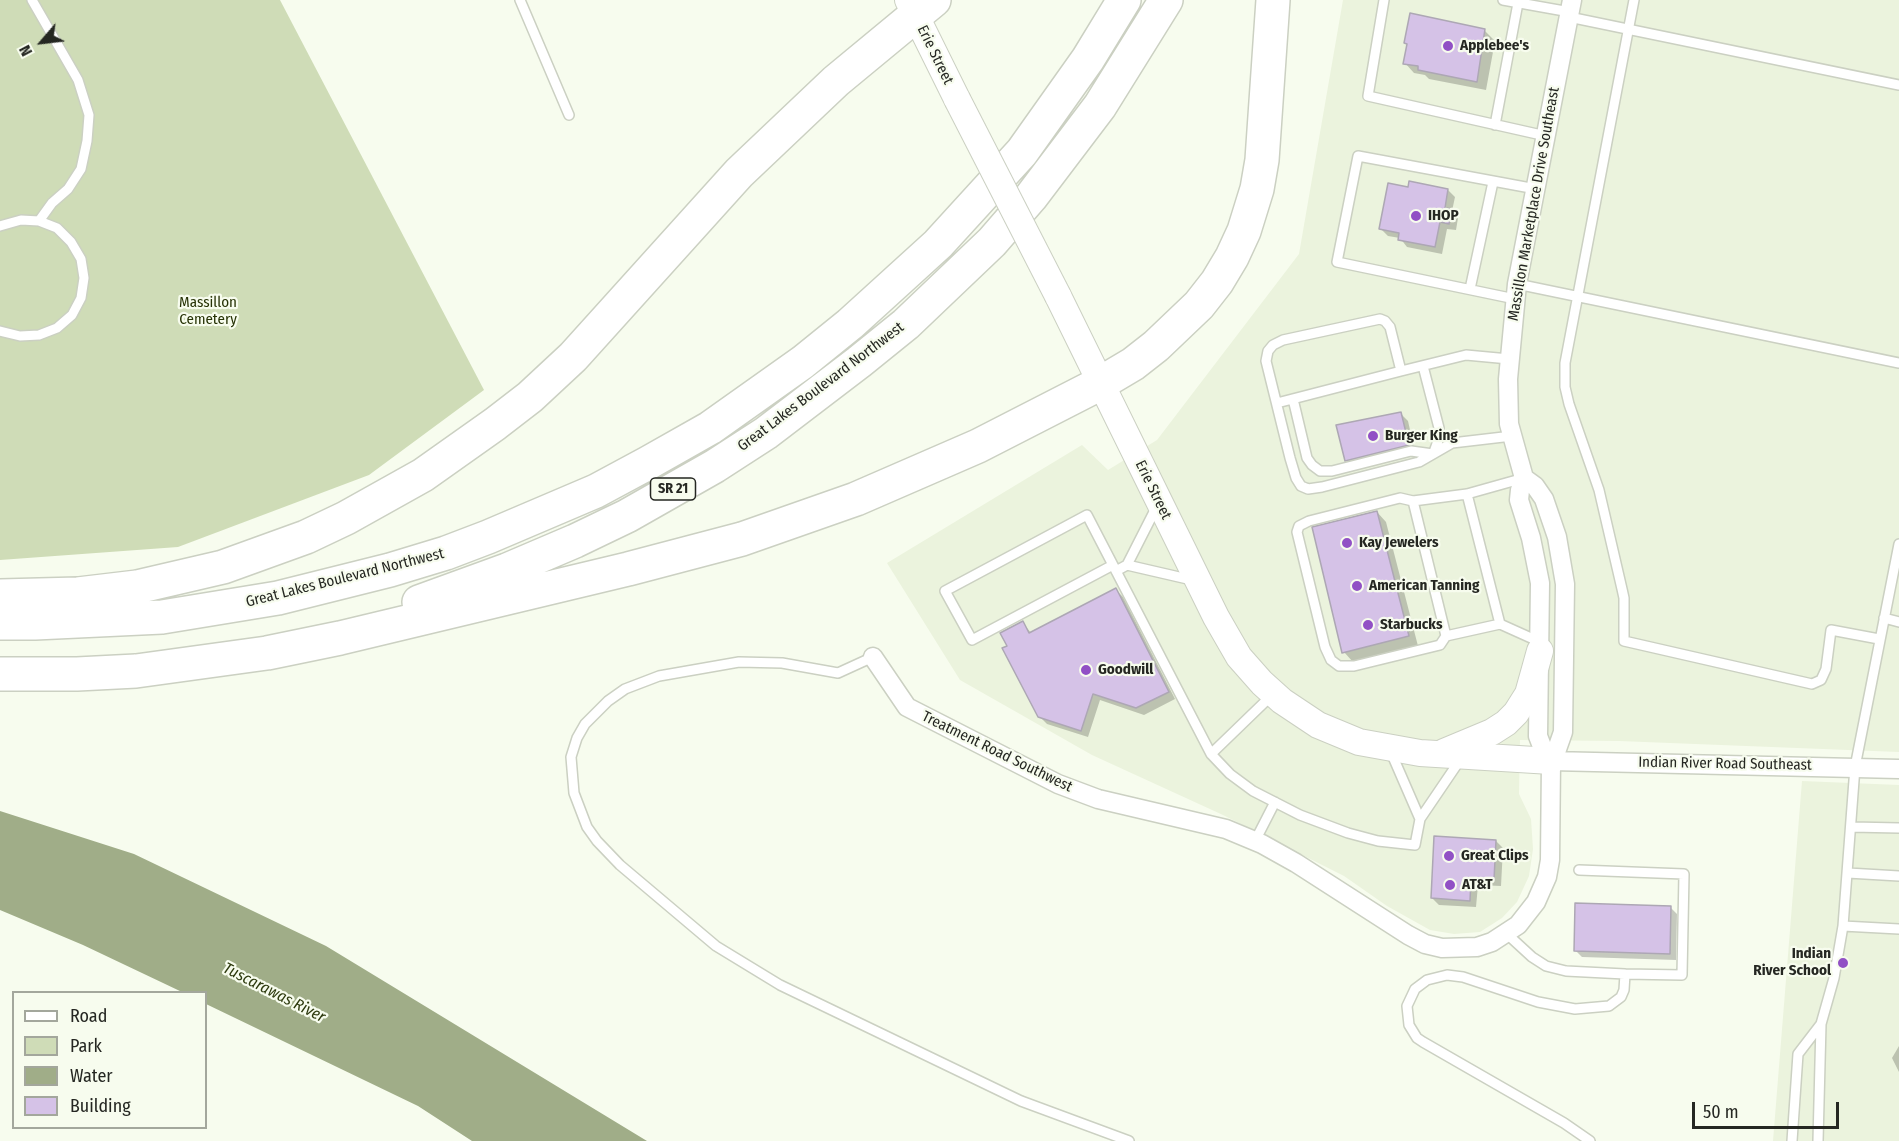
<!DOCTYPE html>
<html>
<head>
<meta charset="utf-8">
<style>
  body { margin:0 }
  #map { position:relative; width:1899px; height:1141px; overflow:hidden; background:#f7fcee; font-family:"Fira Sans Condensed",sans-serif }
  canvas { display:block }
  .legend { position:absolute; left:12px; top:991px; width:195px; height:138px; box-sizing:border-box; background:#f7fcee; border:2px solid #a3a79c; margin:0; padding:8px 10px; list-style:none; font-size:18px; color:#252722 }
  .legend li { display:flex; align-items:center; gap:12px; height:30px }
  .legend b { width:30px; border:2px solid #a3a79c }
  .north { position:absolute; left:12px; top:12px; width:60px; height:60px; -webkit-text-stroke:4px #f7fcee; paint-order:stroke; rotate:242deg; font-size:16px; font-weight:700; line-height:24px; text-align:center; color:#252722 }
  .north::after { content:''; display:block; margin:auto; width:21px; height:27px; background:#252722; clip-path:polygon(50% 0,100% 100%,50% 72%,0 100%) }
  .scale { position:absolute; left:1692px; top:1102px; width:147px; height:27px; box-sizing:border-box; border:3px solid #252722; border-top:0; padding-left:8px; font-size:18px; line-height:21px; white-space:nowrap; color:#252722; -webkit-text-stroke:4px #f7fcee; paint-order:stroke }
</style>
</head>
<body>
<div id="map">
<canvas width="1899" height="1141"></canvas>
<ul class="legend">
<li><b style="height:8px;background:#fff"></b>Road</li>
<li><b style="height:16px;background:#cfdcb7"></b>Park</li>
<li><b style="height:16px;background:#a0ad88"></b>Water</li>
<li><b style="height:16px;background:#d5c2e7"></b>Building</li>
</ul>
<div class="north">N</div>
<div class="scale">50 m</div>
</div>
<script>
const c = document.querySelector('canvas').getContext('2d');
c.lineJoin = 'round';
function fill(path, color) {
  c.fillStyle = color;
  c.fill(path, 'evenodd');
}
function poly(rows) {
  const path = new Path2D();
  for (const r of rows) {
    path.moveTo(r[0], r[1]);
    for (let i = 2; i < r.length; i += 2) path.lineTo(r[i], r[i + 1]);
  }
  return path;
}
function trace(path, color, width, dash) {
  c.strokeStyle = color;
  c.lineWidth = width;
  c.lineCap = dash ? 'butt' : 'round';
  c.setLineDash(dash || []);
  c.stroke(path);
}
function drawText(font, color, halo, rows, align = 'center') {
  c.font = font + ' "Fira Sans Condensed",sans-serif';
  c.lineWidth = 4.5;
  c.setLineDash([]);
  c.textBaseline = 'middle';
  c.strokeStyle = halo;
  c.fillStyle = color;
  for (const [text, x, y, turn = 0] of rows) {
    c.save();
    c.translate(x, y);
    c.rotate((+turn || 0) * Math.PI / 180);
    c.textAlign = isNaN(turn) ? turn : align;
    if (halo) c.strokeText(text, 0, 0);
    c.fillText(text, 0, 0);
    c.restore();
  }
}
fill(poly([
  [1343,0,1899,0,1899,752,1619,741,1520,740,1519,794,1531,819,1533,849,1529,876,1517,902,1502,918,1480,932,1454,934,1430,930,1387,906,1344,876,1223,815,1092,755,960,680,887,563,1082,445,1108,470,1157,440,1299,254],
  [1802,781,1899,785,1899,1141,1773,1141]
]), '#ebf3dd');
fill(poly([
  [0,0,280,0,484,390,369,475,178,547,0,560]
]), '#cfdcb7');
fill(poly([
  [0,811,134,854,326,946,647,1141,472,1141,418,1106,206,1004,206,992,182,992,83,945,0,910]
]), '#a0ad88');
fill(poly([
  [1411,15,1485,31,1495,41,1486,90,1429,79,1425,75,1414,73,1405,63,1408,46,1405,43],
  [1410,189,1448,190,1455,197,1452,211,1458,218,1456,230,1447,229,1442,254,1407,247,1400,238,1388,236,1381,229],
  [1400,413,1408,421,1415,452,1354,467,1347,460,1338,426],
  [1377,512,1386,522,1418,646,1353,662,1344,652],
  [1116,590,1123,597,1175,699,1144,715,1100,700,1088,737,1047,724,1039,716,1009,647,1023,623,1031,633],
  [1496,841,1503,848,1501,886,1478,885,1476,907,1439,905,1432,898],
  [1670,907,1677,914,1676,960,1582,957,1575,950],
  [1899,1046,1899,1072,1892,1058]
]), '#0003');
const building = poly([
  [1410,13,1485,29,1477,82,1418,70,1418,66,1403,64,1407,44,1404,43,1410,13],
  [1409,181,1448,189,1445,208,1452,209,1449,224,1440,222,1435,247,1398,240,1399,233,1379,229,1388,183,1408,187,1409,181],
  [1401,412,1409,445,1345,461,1336,425,1401,412],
  [1377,511,1409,636,1342,653,1312,527,1377,511],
  [1116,588,1169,692,1136,708,1093,694,1081,731,1038,717,1002,648,1007,646,1000,633,1023,621,1029,633,1116,588],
  [1434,836,1496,840,1494,880,1471,878,1470,901,1431,898,1434,836],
  [1575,903,1671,906,1670,954,1574,951,1575,903]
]);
fill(building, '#d5c2e7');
trace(building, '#ada7b4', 1.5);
const lane = poly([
  [32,0,78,80,89,115,87,141,81,169,68,189,52,203,39,221],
  [520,0,569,115],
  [1384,0,1368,96,1546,136],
  [1503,0,1570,12],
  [1634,0,1565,363,1565,387,1569,404,1599,490,1622,589,1624,598,1624,641,1812,684,1821,680,1826,669,1831,630,1879,639],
  [1569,17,1899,85],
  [1495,125,1518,3],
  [0,226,21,220,39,221,57,228,71,242,81,259,84,278,81,298,72,315,57,328,39,335,20,336,0,331],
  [1517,284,1899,363],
  [1470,289,1493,182],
  [1515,299,1337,262,1358,156,1536,189],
  [1423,366,1439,428,1439,438,1434,452],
  [1401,371,1466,355,1509,359],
  [1293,399,1307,458,1312,465,1320,471,1332,471,1411,451,1433,454],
  [1277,403,1401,371,1390,327,1385,321,1380,319,1283,340,1273,345,1268,351,1266,361,1290,458,1296,478,1301,486,1308,489,1322,487,1419,462,1452,443,1512,436],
  [1524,478,1467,494,1413,501,1400,498,1309,521,1299,526,1297,532,1325,647,1331,660,1339,666,1354,666,1440,645,1446,636,1500,624,1540,642],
  [1467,494,1500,624],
  [1413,501,1446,636],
  [1113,565,972,640,945,591,1087,515,1211,754,1230,774,1253,791,1300,815,1348,833,1378,841,1415,845,1420,819,1460,760],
  [1127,565,1192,580],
  [1116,571,1127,565,1157,506],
  [1884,618,1899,622],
  [873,657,838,673,782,663,739,662,659,676,625,689,608,701,585,724,577,738,571,757,574,793,587,827,597,841,620,865,716,946,780,985,1021,1101,1129,1141],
  [1390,750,1420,819],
  [1211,754,1272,695],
  [1852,827,1899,828],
  [1255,841,1275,802],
  [1579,870,1684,874,1682,975,1625,974],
  [1848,873,1899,876],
  [1843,926,1899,929],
  [1507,934,1532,957,1546,966,1566,971,1625,974,1624,990,1621,997,1609,1006,1575,1009,1538,1002,1463,977,1447,975,1427,980,1415,989,1407,1006,1409,1025,1417,1038,1423,1042,1564,1123,1590,1141],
  [1792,1141,1798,1054,1821,1024,1834,978,1843,926,1855,767,1899,544],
  [1818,1141,1821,1024]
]);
const street = poly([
  [1524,478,1535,486,1544,499,1557,537,1565,584,1563,732,1556,752,1551,761],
  [873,657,907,707,1058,784,1098,799,1226,829,1262,844,1296,863,1408,935,1425,944,1442,948,1477,947,1492,942,1518,925,1536,902,1547,877,1550,860,1551,761],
  [1551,761,1543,749,1538,736,1540,583,1531,538,1519,500,1520,490,1524,478,1509,424,1508,379,1517,284,1572,0],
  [1551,761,1899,769]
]);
const secondary = poly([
  [908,0,957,99],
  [1058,296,1216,617,1239,657,1262,683,1282,701,1318,725,1359,742,1420,753,1551,761],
  [1444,752,1492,732,1506,723,1516,713,1528,694,1540,651]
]);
const highway = poly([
  [0,596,78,594,137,587,223,567,306,537,346,518,423,475,495,424,530,397,573,357,739,173,836,81,934,0],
  [419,602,507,570,575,541,627,516,715,466,766,433,859,362,906,324,992,242,1031,197,1100,106,1166,0],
  [0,623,35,623,162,617,278,598,390,570,446,553,488,537,596,491,648,463,710,428,803,362,850,324,938,244,1022,152,1088,59,1124,0],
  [0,674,77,674,136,671,267,653,340,638,628,569,742,539,856,499,978,446,1101,383,1133,364,1156,346,1199,305,1217,282,1232,257,1244,231,1257,189,1262,160,1273,0]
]);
trace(lane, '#cbd0c2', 12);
trace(street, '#cbd0c2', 21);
trace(secondary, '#cbd0c2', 28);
trace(highway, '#cbd0c2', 36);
trace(lane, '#fff', 9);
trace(street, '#fff', 18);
trace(secondary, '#fff', 26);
trace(highway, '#fff', 33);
const secondaryBridge = poly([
  [957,99,1058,296]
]);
trace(secondaryBridge, '#cbd0c2', 28, []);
trace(secondaryBridge, '#fff', 26);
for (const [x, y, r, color] of [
  [1448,46,6,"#9150c5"],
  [1416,216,6,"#9150c5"],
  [1373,436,6,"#9150c5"],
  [1347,543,6,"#9150c5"],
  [1357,586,6,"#9150c5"],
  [1368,625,6,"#9150c5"],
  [1086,670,6,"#9150c5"],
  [1449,856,6,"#9150c5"],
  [1450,885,6,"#9150c5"],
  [1843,963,6,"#9150c5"]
]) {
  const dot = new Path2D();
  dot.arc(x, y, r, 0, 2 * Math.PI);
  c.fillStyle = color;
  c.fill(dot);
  trace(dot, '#f7fcee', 2);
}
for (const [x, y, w] of [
  [673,489,45]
]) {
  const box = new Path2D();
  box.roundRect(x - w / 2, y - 11, w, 22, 4.5);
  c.fillStyle = '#f7fcee';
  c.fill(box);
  trace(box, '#252722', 1.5);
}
drawText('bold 14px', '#252722', null, [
  ["SR 21",673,489]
]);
drawText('bold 15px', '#252722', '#f7fcee', [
  ["Applebee's",1460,46],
  ["IHOP",1428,216],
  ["Burger King",1385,436],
  ["Kay Jewelers",1359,543],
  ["American Tanning",1369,586],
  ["Starbucks",1380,625],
  ["Goodwill",1098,670],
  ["Great Clips",1461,856],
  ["AT&T",1462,885],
  ["Indian",1831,954,"right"],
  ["River School",1831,971,"right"]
], 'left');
drawText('15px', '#252722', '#f7fcee', [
  ["Erie Street",935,55,64],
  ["Massillon Marketplace Drive Southeast",1534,204,-80],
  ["Great Lakes Boulevard Northwest",821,387,-37],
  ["Erie Street",1153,490,64],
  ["Great Lakes Boulevard Northwest",345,578,-14],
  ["Treatment Road Southwest",997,752,26],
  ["Indian River Road Southeast",1725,764,1]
]);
drawText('15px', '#273306', '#f7fcee', [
  ["Massillon",208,303],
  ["Cemetery",208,320]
]);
drawText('italic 16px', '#2d3a0e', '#f7fcee', [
  ["Tuscarawas River",274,993,27]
]);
</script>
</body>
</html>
